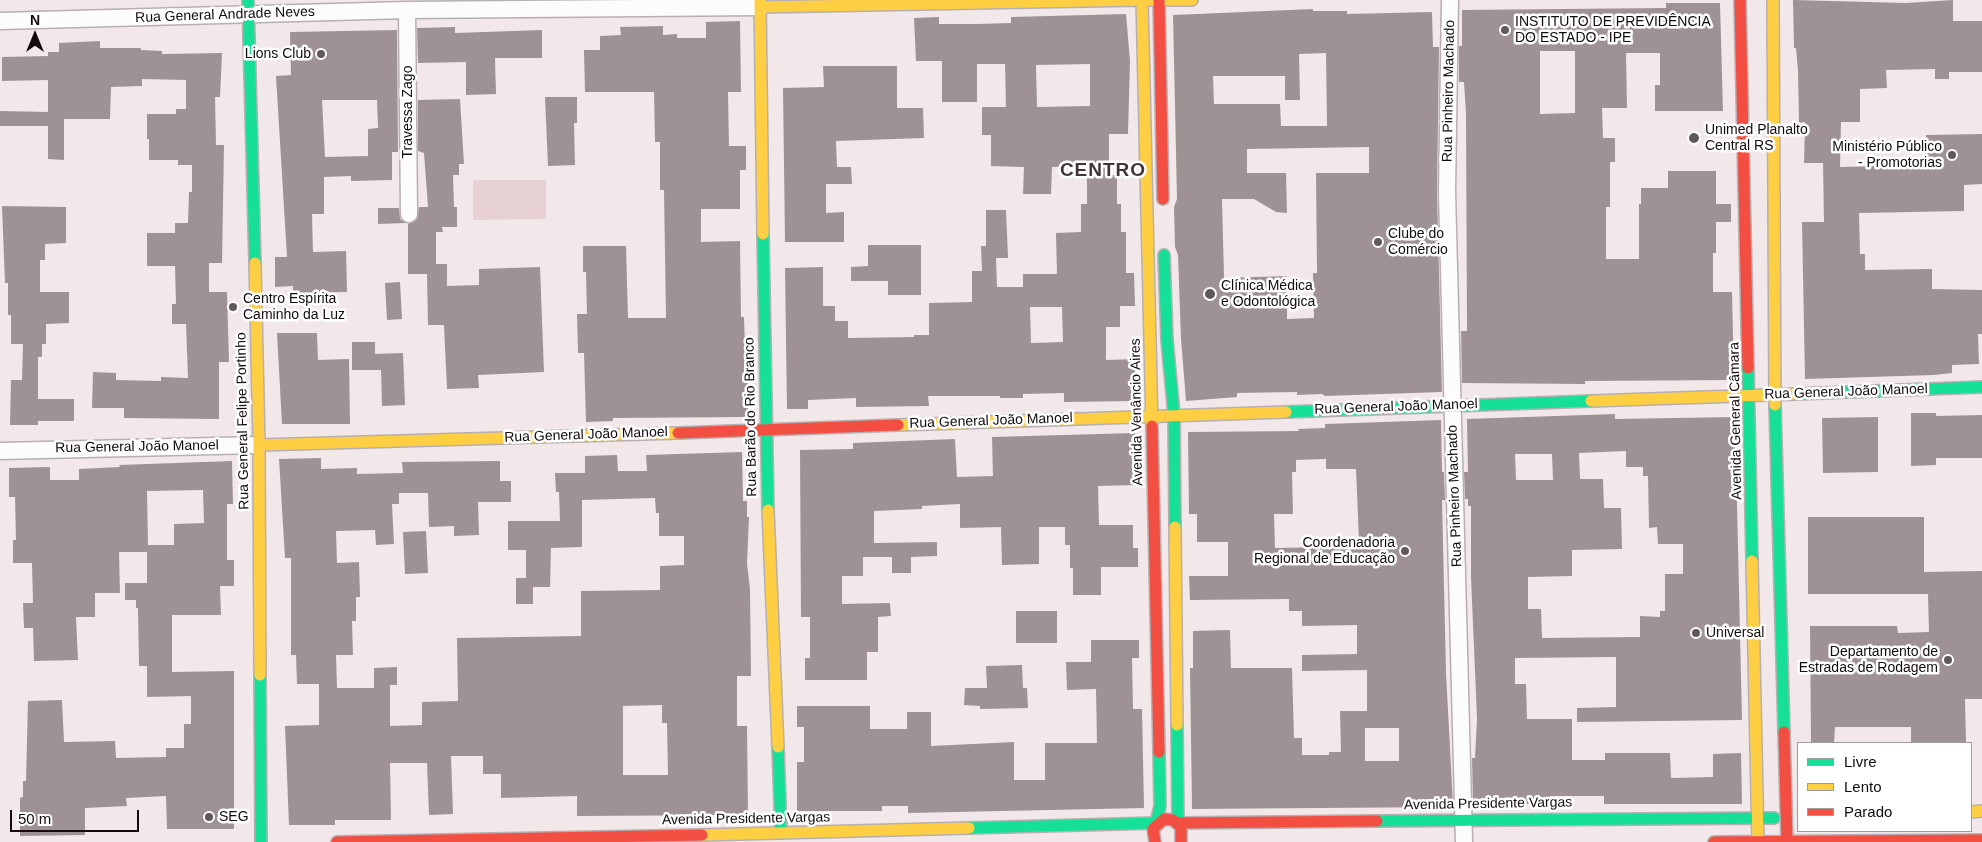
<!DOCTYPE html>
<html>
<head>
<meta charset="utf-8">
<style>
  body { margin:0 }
  #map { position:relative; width:1982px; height:842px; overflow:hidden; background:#f2e8ea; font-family:Helvetica,sans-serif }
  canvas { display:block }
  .legend { position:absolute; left:1797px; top:742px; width:175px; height:90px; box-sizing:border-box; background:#fff; border:1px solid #a09d9e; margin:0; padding:6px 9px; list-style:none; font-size:15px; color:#120b0c }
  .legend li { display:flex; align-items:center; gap:10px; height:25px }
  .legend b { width:25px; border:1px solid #a09d9e }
  .north { position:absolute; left:10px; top:10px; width:50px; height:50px; -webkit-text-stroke:4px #fff; paint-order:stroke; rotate:0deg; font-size:14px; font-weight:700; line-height:20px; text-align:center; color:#120b0c }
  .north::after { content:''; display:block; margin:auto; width:18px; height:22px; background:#120b0c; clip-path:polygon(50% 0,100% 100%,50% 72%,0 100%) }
  .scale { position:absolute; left:10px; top:810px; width:129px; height:22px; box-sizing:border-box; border:2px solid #120b0c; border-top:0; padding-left:6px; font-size:15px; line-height:18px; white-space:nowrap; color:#120b0c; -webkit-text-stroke:4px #fff; paint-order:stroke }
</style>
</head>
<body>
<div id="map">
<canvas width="1982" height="842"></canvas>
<ul class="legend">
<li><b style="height:6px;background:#16e098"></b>Livre</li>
<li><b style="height:6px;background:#ffcf43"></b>Lento</li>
<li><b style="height:6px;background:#f24e42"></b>Parado</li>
</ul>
<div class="north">N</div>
<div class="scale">50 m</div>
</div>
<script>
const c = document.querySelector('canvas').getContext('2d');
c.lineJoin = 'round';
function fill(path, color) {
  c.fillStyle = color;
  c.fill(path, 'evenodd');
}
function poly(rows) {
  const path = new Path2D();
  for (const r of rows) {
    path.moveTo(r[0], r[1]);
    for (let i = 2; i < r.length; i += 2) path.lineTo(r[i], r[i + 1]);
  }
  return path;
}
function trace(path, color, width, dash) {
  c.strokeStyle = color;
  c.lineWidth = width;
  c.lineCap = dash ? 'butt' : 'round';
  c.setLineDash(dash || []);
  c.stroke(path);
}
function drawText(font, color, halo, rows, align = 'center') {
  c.font = font + ' Helvetica,sans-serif';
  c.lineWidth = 5;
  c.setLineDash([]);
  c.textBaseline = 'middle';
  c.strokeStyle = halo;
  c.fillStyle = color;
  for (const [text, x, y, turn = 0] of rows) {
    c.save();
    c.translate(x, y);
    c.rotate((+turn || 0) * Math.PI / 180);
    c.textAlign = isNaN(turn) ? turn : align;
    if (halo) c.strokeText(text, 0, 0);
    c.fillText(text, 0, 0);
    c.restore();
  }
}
fill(poly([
  [473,180,546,180,546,219,473,220]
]), '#e7d1d5');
fill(poly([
  [1793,0,1906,3,1953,0,1953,21,1982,21,1982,72,1949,72,1949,79,1935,79,1935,69,1886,70,1887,88,1860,89,1860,122,1841,122,1840,167,1927,165,1926,135,1982,134,1982,184,1964,185,1964,211,1859,213,1860,254,1865,254,1865,270,1932,269,1932,289,1982,290,1982,334,1978,334,1979,364,1952,365,1952,373,1934,375,1805,379,1802,222,1824,222,1823,163,1804,163,1805,122,1799,123,1798,70,1796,48,1794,48],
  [1666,3,1720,3,1723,111,1655,111,1655,85,1660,85,1660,53,1626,53,1627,108,1602,108,1603,138,1615,138,1615,162,1610,162,1610,207,1606,207,1606,259,1639,259,1639,204,1641,204,1641,188,1668,188,1668,171,1716,171,1716,204,1731,204,1731,222,1716,222,1716,253,1713,253,1713,292,1732,292,1734,380,1585,381,1585,384,1462,383,1461,331,1467,331,1466,113,1464,82,1459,82,1459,46,1462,46,1462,10,1666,8],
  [1540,51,1575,51,1575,113,1540,114],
  [1313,9,1313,11,1347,11,1347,14,1432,12,1433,47,1439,47,1437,192,1442,392,1325,396,1322,394,1297,395,1297,392,1237,393,1237,397,1186,401,1181,339,1178,255,1175,247,1174,207,1177,199,1173,15],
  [1326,53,1327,126,1281,126,1280,104,1214,104,1213,76,1285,76,1285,100,1300,100,1299,54],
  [1369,147,1369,173,1316,173,1317,273,1313,273,1314,318,1287,319,1287,276,1224,278,1222,199,1254,199,1276,212,1287,213,1286,173,1247,173,1247,149],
  [1126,14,1130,61,1128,134,1109,134,1109,175,1117,175,1117,204,1121,204,1121,232,1126,232,1126,273,1134,273,1135,306,1120,306,1120,327,1106,327,1106,360,1135,359,1135,401,1064,402,1064,393,1023,394,1023,398,1000,398,1000,396,928,396,929,406,856,407,856,398,808,400,808,409,787,409,785,268,823,267,823,306,835,306,835,321,848,321,848,338,914,337,914,335,929,335,929,303,972,302,972,271,982,271,981,246,986,246,986,210,1006,210,1008,258,996,258,997,287,1023,287,1023,274,1057,274,1056,233,1081,232,1081,204,1087,204,1087,166,1052,167,1051,194,1023,194,1024,167,991,166,991,135,982,135,982,107,1006,107,1005,64,977,64,977,102,942,102,942,61,916,61,914,18,939,17,939,24,976,24,1011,23,1011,17],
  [1090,64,1090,106,1037,107,1036,65],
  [1030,307,1062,307,1063,342,1031,343],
  [740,21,741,92,728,92,729,146,746,146,746,170,740,170,740,209,701,209,701,242,740,241,741,317,744,317,745,349,747,349,748,417,613,418,613,421,586,422,584,353,578,353,577,314,587,314,586,272,583,272,583,246,626,246,628,318,666,318,664,190,660,190,660,142,655,142,654,92,585,92,584,50,600,50,600,36,621,35,620,27,663,26,663,35,677,34,677,38,706,38,706,22],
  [455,27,455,33,542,30,542,58,495,58,496,94,466,95,466,62,418,63,417,28],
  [397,30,398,152,392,152,392,180,351,181,351,176,324,177,324,214,312,214,313,252,346,251,347,292,293,293,293,286,275,287,275,257,287,257,276,76,291,75,290,32],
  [322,100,377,100,378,128,368,129,368,156,325,157],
  [100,41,100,48,141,48,141,50,162,51,162,54,222,53,220,97,215,97,216,145,224,145,222,263,209,263,209,292,227,292,229,362,219,362,219,419,124,418,124,408,92,408,93,372,116,373,116,380,161,381,161,377,188,378,186,324,172,324,172,304,176,304,175,266,147,266,147,233,175,233,175,223,188,223,189,192,192,192,192,165,178,165,178,160,149,160,149,139,147,139,147,114,176,114,176,109,186,109,186,80,142,79,142,86,111,87,110,119,64,119,64,160,48,159,48,126,0,126,0,111,48,112,48,80,2,81,2,57,48,56,48,52,59,52,59,43],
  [823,66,897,66,897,108,923,108,924,138,836,141,837,167,851,167,852,184,826,184,826,213,844,212,844,242,785,242,783,88,824,87],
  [545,97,577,97,577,123,574,123,575,165,548,166],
  [460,99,464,164,459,164,459,175,453,175,454,207,457,207,457,227,442,227,443,232,436,232,436,264,447,264,447,286,479,285,479,269,540,267,544,372,478,375,479,388,447,389,444,325,428,325,427,274,408,274,408,224,417,219,419,207,428,207,424,153,418,151,418,100],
  [2,206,66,207,66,243,45,244,45,260,40,260,40,292,69,292,69,323,46,324,46,344,42,344,42,357,38,357,38,399,74,399,74,421,38,421,38,425,10,425,11,380,22,380,23,344,11,344,11,315,8,315,8,283,5,283],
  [378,208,399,208,400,219,406,223,378,224],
  [868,245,921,245,921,295,888,295,888,281,851,281,851,267,868,266],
  [400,282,402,319,387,320,385,283],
  [277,333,317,333,318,360,349,359,350,424,282,424],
  [352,342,375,342,375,354,403,353,405,405,382,406,381,370,352,370],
  [1911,413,1936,413,1936,416,1982,415,1982,458,1936,458,1936,465,1911,466],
  [1615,414,1615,419,1735,417,1742,720,1577,722,1577,708,1616,707,1616,657,1515,658,1515,684,1526,684,1527,719,1572,719,1572,760,1605,760,1605,753,1670,753,1671,778,1713,777,1713,754,1741,753,1742,804,1604,804,1604,796,1550,796,1550,804,1473,804,1472,758,1475,758,1477,719,1471,577,1471,506,1468,506,1468,499,1465,499,1464,472,1468,472,1467,419],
  [1626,451,1626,467,1643,467,1643,476,1648,476,1649,528,1657,527,1658,544,1683,544,1683,574,1665,574,1665,611,1660,611,1660,617,1640,616,1640,637,1542,638,1541,609,1528,609,1528,577,1572,576,1572,550,1622,549,1621,508,1604,508,1603,479,1580,479,1579,453],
  [1515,454,1552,454,1553,480,1516,480],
  [1878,417,1878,472,1823,473,1822,418],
  [1441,420,1442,472,1444,472,1445,500,1442,500,1446,673,1453,804,1451,807,1192,809,1190,668,1193,668,1193,631,1230,630,1231,668,1292,668,1294,738,1302,738,1302,755,1329,755,1329,752,1341,752,1340,711,1367,711,1367,670,1302,671,1302,655,1357,654,1357,625,1302,626,1302,611,1289,611,1289,599,1190,600,1189,576,1228,576,1228,542,1197,542,1197,514,1189,514,1188,432,1299,431,1298,429,1325,428,1325,424],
  [1326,459,1326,469,1356,469,1359,542,1327,542,1327,547,1275,548,1274,514,1293,514,1292,472,1296,472,1296,460],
  [1365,728,1399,728,1399,761,1365,761],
  [1135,433,1136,485,1098,486,1099,525,1133,525,1133,548,1138,548,1138,567,1101,567,1101,595,1073,595,1073,568,1070,568,1070,545,1065,545,1065,527,1039,527,1039,564,1002,565,1001,527,960,528,960,504,922,506,922,509,874,511,874,543,937,542,937,556,911,557,911,573,892,573,892,557,863,557,863,576,842,576,842,604,890,603,891,616,878,617,878,652,867,652,867,680,805,680,805,658,810,658,810,617,801,617,800,450,853,449,853,443,955,439,957,477,993,476,992,437],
  [742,452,743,501,747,501,747,517,749,517,747,564,750,589,751,676,737,676,737,726,747,726,748,815,577,816,577,796,501,798,501,774,483,774,483,756,451,756,453,814,429,815,427,763,390,763,391,820,335,820,335,825,289,825,285,726,319,725,319,684,297,684,296,655,291,655,291,558,285,558,279,459,321,458,321,469,357,468,357,474,403,473,402,462,500,461,500,481,511,481,511,502,478,502,479,535,454,536,454,526,429,527,428,493,399,493,399,504,392,504,394,544,376,545,375,530,336,531,337,563,359,562,360,597,356,597,356,621,352,621,353,655,336,655,337,688,374,688,374,668,397,667,397,685,390,685,390,726,422,725,422,702,458,701,457,638,581,636,581,591,660,590,660,566,684,565,684,536,659,536,659,513,656,513,655,498,582,500,582,547,551,548,550,587,533,587,533,604,516,604,516,578,526,578,526,550,508,550,508,521,560,521,559,492,556,492,555,473,585,473,585,456,617,455,618,471,647,471,646,455],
  [662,705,662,723,667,723,668,775,623,775,623,706],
  [232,461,233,504,227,504,227,560,234,560,234,586,220,586,221,615,172,615,172,672,234,671,234,829,167,829,166,796,126,798,127,806,85,808,85,835,20,836,20,798,23,797,23,781,26,781,28,701,62,700,64,742,115,741,116,758,166,757,166,748,184,748,184,724,191,724,191,696,147,697,147,666,139,666,138,608,136,608,136,600,125,600,125,583,147,583,147,552,119,552,120,593,95,593,95,617,76,617,78,660,34,661,33,628,24,628,23,603,33,603,32,563,13,563,13,540,16,540,15,497,9,497,9,468,50,467,50,480,79,480,79,469,120,467,119,465],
  [203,490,204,523,174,524,174,545,148,545,147,491],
  [1808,517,1924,517,1924,572,1982,571,1982,699,1965,699,1966,743,1911,743,1911,727,1835,727,1834,743,1811,743,1810,626,1897,626,1898,633,1929,632,1928,594,1808,594],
  [426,531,428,573,405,574,403,532],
  [1016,611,1057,611,1057,643,1016,643],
  [1091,640,1139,640,1139,658,1132,658,1133,709,1142,709,1144,808,908,813,908,806,882,806,882,811,797,811,797,762,804,762,804,727,797,727,797,706,870,706,870,729,907,729,907,712,931,712,931,746,1014,742,1014,780,1045,780,1045,743,1097,743,1096,689,1067,690,1066,662,1091,662],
  [1022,665,1023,688,1027,688,1028,708,980,709,980,706,964,705,965,688,987,688,986,666]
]), '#9e9295');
const street = poly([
  [1450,0,1447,192,1464,842],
  [407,10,409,214],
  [0,21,407,10,760,7],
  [0,451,259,445]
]);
const fast = poly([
  [248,0,255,263],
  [763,234,768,510],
  [1164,255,1167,340,1174,415,1175,527],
  [1748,368,1752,561],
  [1796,394,1982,387],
  [1775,405,1784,732],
  [1286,412,1591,401],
  [260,675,261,842],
  [1177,725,1178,823],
  [778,747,781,833],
  [1377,821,1774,818],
  [1156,823,1160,806,1159,752],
  [969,828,1156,823]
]);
const slow = poly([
  [760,0,763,234],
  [1142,0,1152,426],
  [1144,0,1192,0],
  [1773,0,1775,405],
  [760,7,1140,0],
  [255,263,259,445,260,675],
  [1591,401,1796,394],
  [898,425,1286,412],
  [259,445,678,433],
  [768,510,778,747],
  [1175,527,1177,725],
  [1752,561,1758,842],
  [1971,812,1982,811],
  [702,835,969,828]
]);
const jam = poly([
  [1159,0,1163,199],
  [1740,0,1748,368],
  [1152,426,1159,752],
  [678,433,898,425],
  [1784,732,1787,842],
  [1178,823,1377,821],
  [337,842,702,835],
  [1155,842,1153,829,1164,819,1173,820,1181,827,1181,842],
  [1714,842,1982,840]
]);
trace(street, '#b7afb1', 19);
trace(fast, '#b7afb1', 14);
trace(slow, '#b7afb1', 14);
trace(jam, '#b7afb1', 14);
trace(street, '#fdfcfc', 16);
trace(fast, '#16e098', 11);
trace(slow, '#ffcf43', 11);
trace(jam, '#f24e42', 11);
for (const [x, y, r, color] of [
  [1505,30,5,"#60585a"],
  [321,54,5,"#60585a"],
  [1694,138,6,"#60585a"],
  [1952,155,5,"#60585a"],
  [1378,242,5,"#60585a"],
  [1210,294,6,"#60585a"],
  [233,307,5,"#60585a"],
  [1405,551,5,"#60585a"],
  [1696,633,5,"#60585a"],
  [1948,660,5,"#60585a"],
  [209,817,5,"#60585a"]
]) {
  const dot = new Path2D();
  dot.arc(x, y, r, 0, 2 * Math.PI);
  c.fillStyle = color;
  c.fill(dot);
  trace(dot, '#fff', 2);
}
drawText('14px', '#120b0c', '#fff', [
  ["Rua General Andrade Neves",225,15,-2],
  ["Rua Pinheiro Machado",1449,91,-89],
  ["Travessa Zago",408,112,-90],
  ["Rua General João Manoel",1846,392,-2],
  ["Rua General João Manoel",1396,407,-2],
  ["Avenida Venâncio Aires",1137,412,-91],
  ["Rua Barão do Rio Branco",751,417,-91],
  ["Rua General Felipe Portinho",243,421,-91],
  ["Rua General João Manoel",991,421,-2],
  ["Avenida General Câmara",1736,421,-91],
  ["Rua General João Manoel",586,435,-2],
  ["Rua General João Manoel",137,447,-1],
  ["Rua Pinheiro Machado",1455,496,-92],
  ["Avenida Presidente Vargas",1488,804,-1],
  ["Avenida Presidente Vargas",746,819,-1]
]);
drawText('14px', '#120b0c', '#fff', [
  ["INSTITUTO DE PREVIDÊNCIA",1515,22],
  ["DO ESTADO - IPE",1515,38],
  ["Lions Club",311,54,"right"],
  ["Unimed Planalto",1705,130],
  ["Central RS",1705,146],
  ["Ministério Público",1942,147,"right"],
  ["- Promotorias",1942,163,"right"],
  ["Clube do",1388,234],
  ["Comércio",1388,250],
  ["Clínica Médica",1221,286],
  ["e Odontológica",1221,302],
  ["Centro Espírita",243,299],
  ["Caminho da Luz",243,315],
  ["Coordenadoria",1395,543,"right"],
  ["Regional de Educação",1395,559,"right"],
  ["Universal",1706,633],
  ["Departamento de",1938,652,"right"],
  ["Estradas de Rodagem",1938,668,"right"],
  ["SEG",219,817]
], 'left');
c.letterSpacing = '1px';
drawText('bold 19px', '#433436', '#fff', [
  ["CENTRO",1103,171]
]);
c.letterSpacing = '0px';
</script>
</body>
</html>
